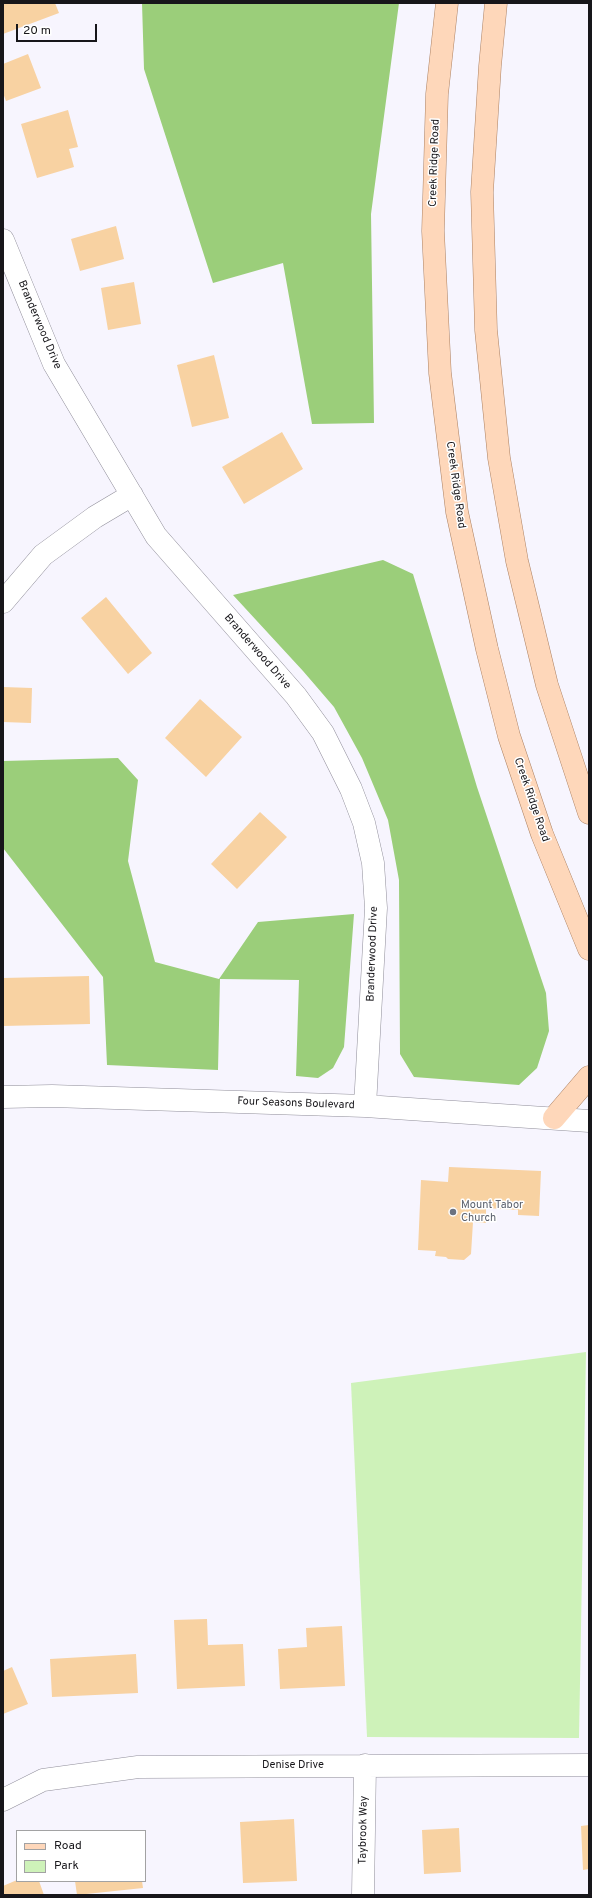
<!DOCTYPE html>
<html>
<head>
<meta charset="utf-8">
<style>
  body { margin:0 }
  #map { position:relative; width:592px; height:1898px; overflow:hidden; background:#f7f5fe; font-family:Overpass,sans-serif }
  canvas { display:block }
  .frame { position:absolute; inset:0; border:4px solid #17161a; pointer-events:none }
  .legend { position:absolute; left:16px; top:1830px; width:130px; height:52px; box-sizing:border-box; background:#fff; border:1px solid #a2a2a3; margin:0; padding:5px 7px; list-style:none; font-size:12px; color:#17161a }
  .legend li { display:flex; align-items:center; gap:8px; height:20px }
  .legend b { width:20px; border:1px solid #a2a2a3 }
  .scale { position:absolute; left:16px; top:24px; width:81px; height:18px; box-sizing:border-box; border:2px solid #17161a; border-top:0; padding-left:5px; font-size:12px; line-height:14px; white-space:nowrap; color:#17161a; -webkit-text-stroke:3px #fff; paint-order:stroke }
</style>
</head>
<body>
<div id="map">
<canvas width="592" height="1898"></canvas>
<div class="frame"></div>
<ul class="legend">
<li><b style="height:5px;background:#fed7ba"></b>Road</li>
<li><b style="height:11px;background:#cef2b9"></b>Park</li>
</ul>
<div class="scale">20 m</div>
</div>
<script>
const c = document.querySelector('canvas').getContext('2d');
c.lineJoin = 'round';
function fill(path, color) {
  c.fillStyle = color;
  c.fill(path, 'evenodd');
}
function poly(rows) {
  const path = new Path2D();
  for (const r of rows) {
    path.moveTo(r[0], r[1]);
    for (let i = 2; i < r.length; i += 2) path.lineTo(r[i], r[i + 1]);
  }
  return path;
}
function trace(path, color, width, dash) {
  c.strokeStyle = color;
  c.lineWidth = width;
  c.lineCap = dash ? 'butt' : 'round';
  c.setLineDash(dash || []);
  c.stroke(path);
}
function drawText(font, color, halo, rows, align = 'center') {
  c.font = font + ' Overpass,sans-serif';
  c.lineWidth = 3;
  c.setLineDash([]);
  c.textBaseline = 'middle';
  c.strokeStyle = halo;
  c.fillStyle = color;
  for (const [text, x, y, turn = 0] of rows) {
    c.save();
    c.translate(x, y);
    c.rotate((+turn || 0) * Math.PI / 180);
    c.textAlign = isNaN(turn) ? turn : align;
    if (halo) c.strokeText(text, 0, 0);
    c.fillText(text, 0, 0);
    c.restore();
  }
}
fill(poly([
  [586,1352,579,1738,367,1737,351,1383]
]), '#cef2b9');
fill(poly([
  [142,3,399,3,371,214,374,423,312,424,283,263,213,283,144,69],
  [383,560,413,574,477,787,546,993,549,1031,537,1068,519,1085,414,1077,400,1054,399,880,388,820,362,758,334,707,303,671,233,595],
  [118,758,138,780,128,861,155,962,219,979,258,922,354,914,344,1047,333,1068,318,1078,296,1076,299,980,220,979,218,1070,107,1065,103,977,3,848,3,761]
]), '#9bce7a');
fill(poly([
  [3,3,55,3,59,13,3,34],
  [28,54,41,88,6,101,3,93,3,64],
  [68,110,78,147,69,149,74,167,37,178,21,124],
  [116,226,124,259,80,271,71,239],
  [134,282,141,324,108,330,101,288],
  [214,355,229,418,192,427,177,365],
  [282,432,303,469,244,504,222,467],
  [106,597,152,653,128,674,81,618],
  [3,687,32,688,31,723,3,722],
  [200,699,242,737,206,777,165,738],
  [260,812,287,837,237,889,211,864],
  [89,976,90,1024,3,1026,3,978],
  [449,1167,541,1171,539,1216,518,1215,518,1210,486,1208,486,1223,473,1222,471,1254,464,1260,448,1259,446,1257,435,1256,436,1251,418,1250,421,1180,448,1182],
  [207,1619,208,1645,243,1644,245,1686,177,1689,174,1620],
  [342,1626,345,1686,280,1689,278,1649,307,1647,306,1628],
  [136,1654,138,1693,52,1697,50,1659],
  [12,1667,28,1704,3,1714,3,1671],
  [294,1819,297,1881,243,1883,240,1822],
  [589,1825,589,1869,583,1870,581,1826],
  [459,1828,461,1872,424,1874,422,1830],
  [17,1880,39,1881,44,1895,3,1895,3,1886],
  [75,1881,142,1881,143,1888,77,1895]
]), '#f8d2a2');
const minor = poly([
  [3,240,54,364,156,536,296,696,323,733,351,789,364,823,373,863,376,908,365,1106],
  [3,602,43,555,95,517,132,495],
  [3,1097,52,1096,365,1106,589,1121],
  [3,1800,43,1780,138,1767,589,1765],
  [363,1895,365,1765]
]);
const major = poly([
  [447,3,437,94,433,231,440,373,457,512,487,649,509,736,542,834,589,949],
  [496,3,490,66,482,192,486,330,499,458,517,561,547,685,589,813],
  [554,1118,589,1077]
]);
trace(minor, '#908e9a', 23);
trace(major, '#ac8264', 23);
trace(minor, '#fff', 22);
trace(major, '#fed7ba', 22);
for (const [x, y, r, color] of [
  [453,1212,4,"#6b7280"]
]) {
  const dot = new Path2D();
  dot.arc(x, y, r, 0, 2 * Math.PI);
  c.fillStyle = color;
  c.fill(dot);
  trace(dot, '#fff', 1.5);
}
drawText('11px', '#17161a', '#fff', [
  ["Creek Ridge Road",435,163,-88],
  ["Branderwood Drive",39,325,67],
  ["Creek Ridge Road",455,485,82],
  ["Branderwood Drive",257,652,49],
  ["Creek Ridge Road",531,800,71],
  ["Branderwood Drive",373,954,-88],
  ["Four Seasons Boulevard",296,1104,2],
  ["Denise Drive",293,1766],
  ["Taybrook Way",364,1830,-89]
]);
drawText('11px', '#5b616d', '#fff', [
  ["Mount Tabor",461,1206],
  ["Church",461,1219]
], 'left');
</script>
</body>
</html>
